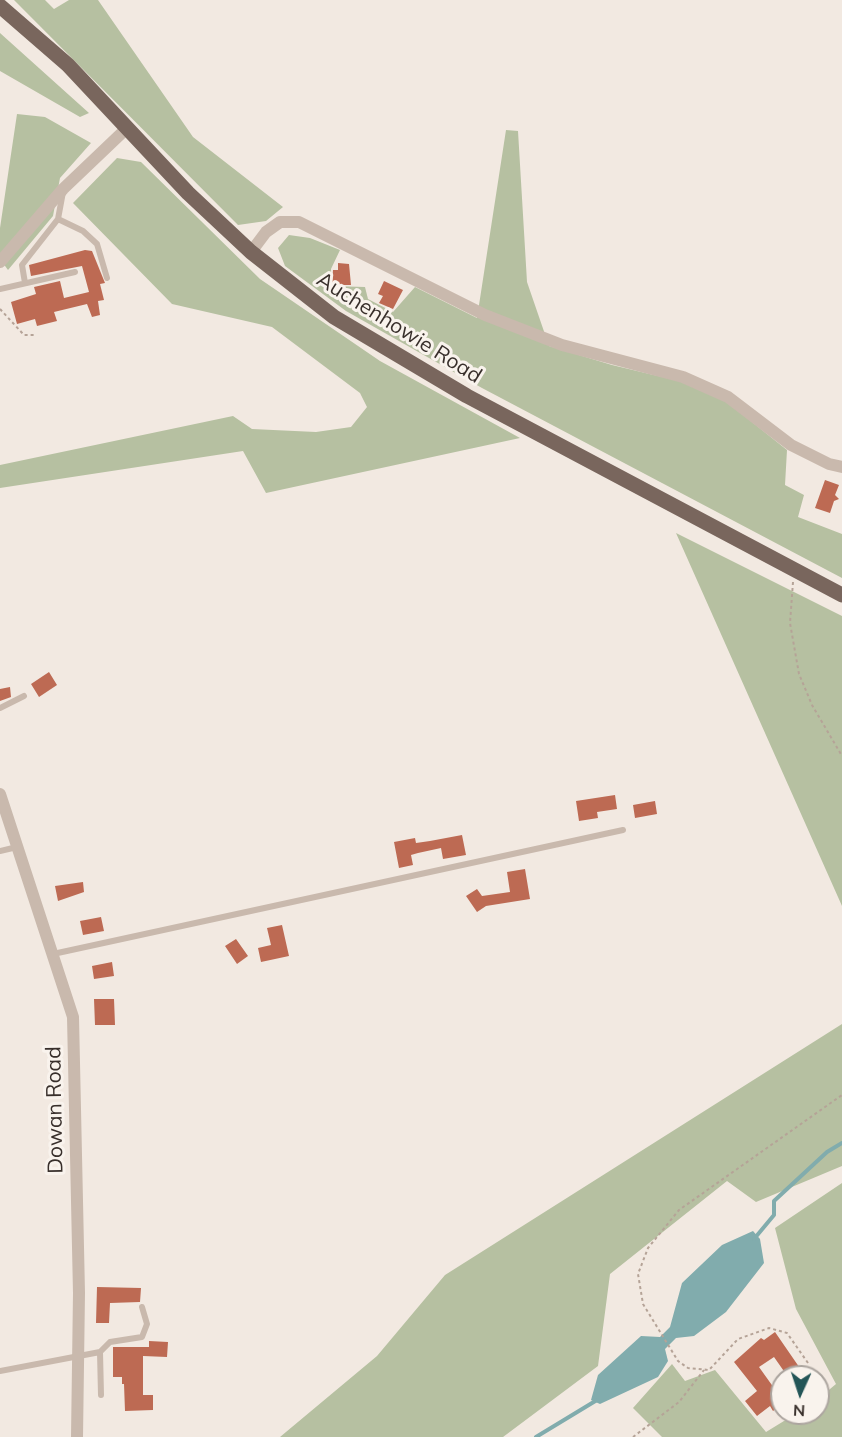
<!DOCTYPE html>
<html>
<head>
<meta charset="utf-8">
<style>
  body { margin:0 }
  #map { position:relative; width:842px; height:1437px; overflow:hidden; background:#f2e9e1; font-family:Mulish,sans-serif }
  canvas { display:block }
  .north { position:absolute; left:770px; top:1365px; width:60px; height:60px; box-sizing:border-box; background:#f9f3ed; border:2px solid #aca59f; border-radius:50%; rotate:183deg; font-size:16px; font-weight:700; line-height:24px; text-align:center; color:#382f2b }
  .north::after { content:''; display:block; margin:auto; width:21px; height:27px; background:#235557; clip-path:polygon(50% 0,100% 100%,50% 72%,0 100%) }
</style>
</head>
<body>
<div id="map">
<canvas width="842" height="1437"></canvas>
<div class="north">N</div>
</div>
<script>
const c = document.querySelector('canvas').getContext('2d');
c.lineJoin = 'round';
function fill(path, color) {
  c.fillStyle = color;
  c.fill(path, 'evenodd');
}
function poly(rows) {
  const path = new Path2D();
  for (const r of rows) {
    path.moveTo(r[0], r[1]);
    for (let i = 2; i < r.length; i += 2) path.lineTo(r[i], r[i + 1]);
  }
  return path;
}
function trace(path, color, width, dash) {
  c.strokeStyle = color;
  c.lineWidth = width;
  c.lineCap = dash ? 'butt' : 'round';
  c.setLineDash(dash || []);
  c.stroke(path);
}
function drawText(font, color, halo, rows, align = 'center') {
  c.font = font + ' Mulish,sans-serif';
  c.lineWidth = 6;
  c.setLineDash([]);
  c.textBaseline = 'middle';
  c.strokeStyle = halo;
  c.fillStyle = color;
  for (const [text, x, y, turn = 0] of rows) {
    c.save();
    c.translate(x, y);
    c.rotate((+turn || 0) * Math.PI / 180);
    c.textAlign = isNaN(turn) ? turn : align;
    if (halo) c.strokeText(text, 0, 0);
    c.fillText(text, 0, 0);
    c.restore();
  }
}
fill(poly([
  [14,0,45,0,54,9,69,0,98,0,193,137,283,207,266,221,238,225],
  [0,33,89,113,80,117,0,71],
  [17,114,45,117,91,143,60,178,53,216,8,270,0,259,0,228],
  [506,130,518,131,527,282,549,346,612,365,679,381,727,402,787,450,785,485,804,495,798,517,842,534,842,578,482,388,346,311,285,266,278,248,289,235,310,238,340,250,331,269,331,286,365,287,368,299,393,312,415,287,477,318],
  [117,158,141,162,260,279,380,361,520,438,266,493,243,451,0,488,0,465,233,416,252,429,316,432,351,427,367,407,360,393,272,327,172,304,73,203],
  [676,533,842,616,842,906],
  [842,1024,842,1166,756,1202,727,1181,610,1274,598,1366,503,1437,280,1437,377,1356,445,1275],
  [842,1183,842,1437,662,1437,633,1408,672,1364,685,1381,715,1370,766,1432,797,1413,818,1413,818,1399,836,1384,796,1309,775,1228]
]), '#b6c0a1');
fill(poly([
  [753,1231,760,1239,764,1263,726,1312,694,1336,676,1338,665,1349,668,1361,658,1377,600,1404,591,1400,598,1375,641,1336,660,1337,670,1327,682,1283,722,1245]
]), '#81acad');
trace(poly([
  [754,1239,774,1215,774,1201,827,1152,842,1143],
  [536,1437,597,1400]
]), '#81acad', 4);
fill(poly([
  [85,250,92,251,105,283,100,284,104,300,98,301,100,315,92,317,87,304,54,312,57,321,37,326,35,319,17,324,11,302,36,294,34,287,60,281,64,298,89,292,82,266,31,276,29,265],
  [338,263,349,264,351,285,332,285,333,270,338,270],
  [384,281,403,290,393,309,379,303,383,296,378,294],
  [825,480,839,485,835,495,839,499,834,501,830,513,815,508],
  [49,672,57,685,39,697,31,684],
  [10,687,11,697,0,701,0,689],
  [615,795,617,809,597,812,598,818,579,821,576,801],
  [655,801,657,814,635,818,633,805],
  [462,835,466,855,443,859,441,848,418,853,411,855,413,865,399,868,394,842,415,838,416,843,430,841],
  [525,869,530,899,486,906,477,912,466,896,477,889,482,896,510,892,507,872],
  [83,882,84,892,58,901,55,886],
  [101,917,104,931,83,935,80,921],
  [282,925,289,956,261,962,258,948,271,945,267,928],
  [236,939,248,956,237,964,225,946],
  [112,962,114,976,94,979,92,966],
  [94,999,114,999,115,1025,95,1025],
  [97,1287,141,1288,140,1302,110,1303,109,1323,96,1323],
  [775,1332,806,1377,788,1377,774,1357,759,1367,774,1388,782,1383,782,1404,773,1411,770,1406,757,1416,745,1401,757,1391,734,1362,761,1338,764,1340],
  [149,1341,168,1342,167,1357,143,1356,143,1395,153,1395,153,1410,125,1411,124,1384,122,1384,122,1377,113,1377,113,1347,149,1347]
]), '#bd6a53');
trace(poly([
  [0,309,24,335,34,335],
  [793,582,790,623,799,674,812,705,842,756],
  [808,1363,787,1333,769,1328,738,1339,709,1370,688,1368,678,1361,643,1304,638,1274,648,1248,679,1210,842,1095],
  [633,1437,679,1402,704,1370]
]), '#b5a397', 2, [3, 3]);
trace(poly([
  [58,219,83,231,97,244,107,278],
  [25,283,22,265,58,219,63,192],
  [0,289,75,272],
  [0,708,24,696],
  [0,851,17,847],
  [53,954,623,830],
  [0,1371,100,1352],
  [101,1395,100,1352,110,1342,142,1337,147,1324,142,1307]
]), '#c9b9ad', 6);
trace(poly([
  [251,252,266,232,280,222,299,222,485,315,562,345,683,377,728,397,791,445,829,464,842,467],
  [0,262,63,189,127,128],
  [0,794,73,1017,79,1293,77,1437]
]), '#c9b9ad', 12);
trace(poly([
  [0,6,68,65,188,193,251,252,334,317,467,396,842,595]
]), '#79665d', 15);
drawText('21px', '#382f2b', '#f9f3ed', [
  ["Auchenhowie Road",399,328,32],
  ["Dowan Road",55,1110,-91]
]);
</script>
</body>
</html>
